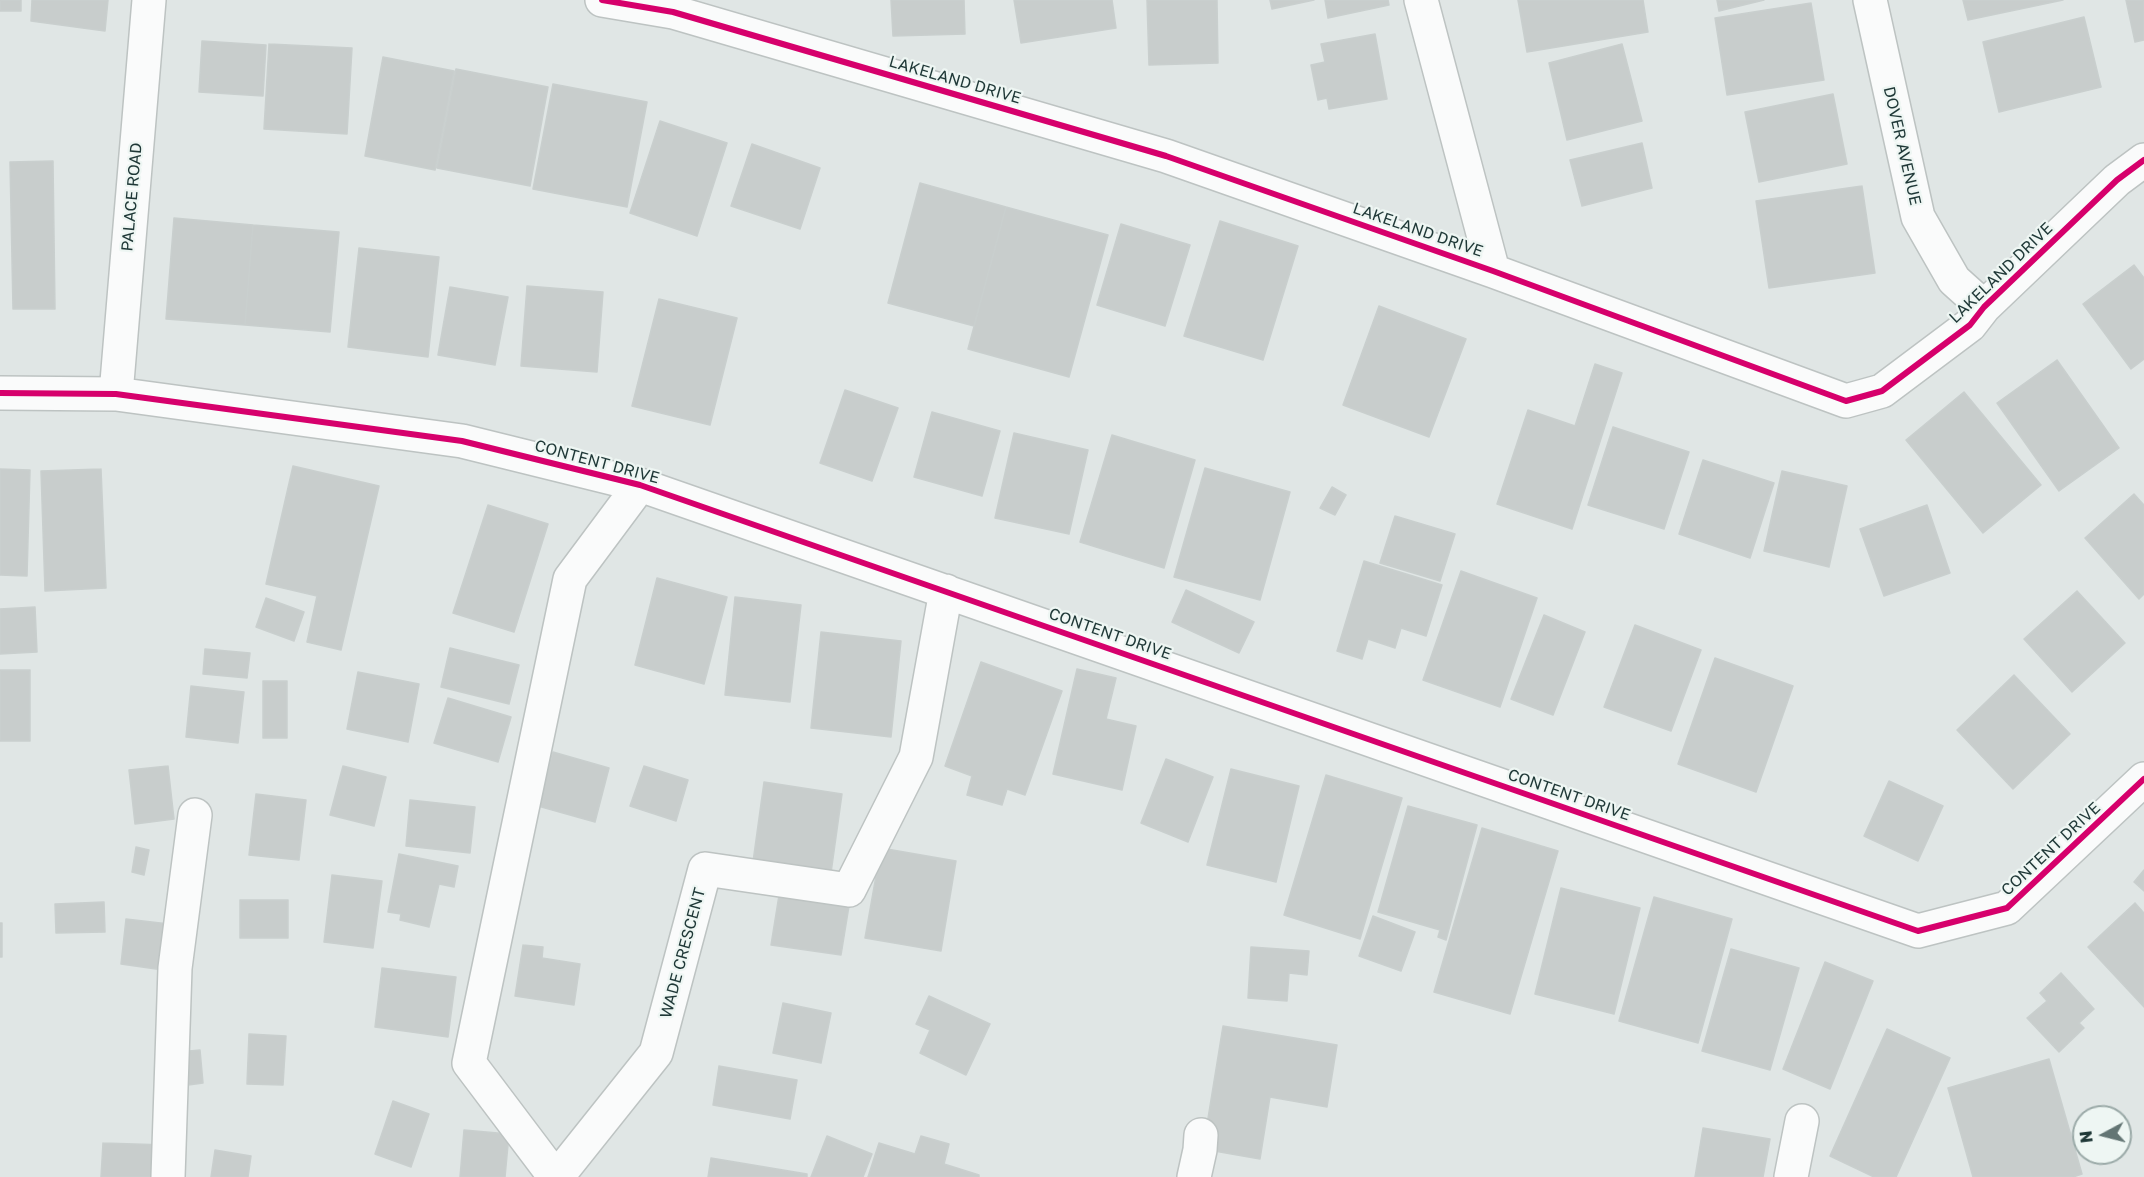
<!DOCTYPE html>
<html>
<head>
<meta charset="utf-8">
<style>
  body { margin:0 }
  #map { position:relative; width:2144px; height:1177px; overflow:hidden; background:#e0e6e5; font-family:"Golos Text",sans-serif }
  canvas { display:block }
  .north { position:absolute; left:2072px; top:1105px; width:60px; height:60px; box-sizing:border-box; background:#eef6f3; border:2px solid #9baaa8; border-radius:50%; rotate:263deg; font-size:16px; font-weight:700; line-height:24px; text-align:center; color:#1f3837 }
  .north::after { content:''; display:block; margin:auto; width:21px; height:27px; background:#637574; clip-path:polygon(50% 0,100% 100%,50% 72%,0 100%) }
</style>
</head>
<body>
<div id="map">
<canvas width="2144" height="1177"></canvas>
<div class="north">N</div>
</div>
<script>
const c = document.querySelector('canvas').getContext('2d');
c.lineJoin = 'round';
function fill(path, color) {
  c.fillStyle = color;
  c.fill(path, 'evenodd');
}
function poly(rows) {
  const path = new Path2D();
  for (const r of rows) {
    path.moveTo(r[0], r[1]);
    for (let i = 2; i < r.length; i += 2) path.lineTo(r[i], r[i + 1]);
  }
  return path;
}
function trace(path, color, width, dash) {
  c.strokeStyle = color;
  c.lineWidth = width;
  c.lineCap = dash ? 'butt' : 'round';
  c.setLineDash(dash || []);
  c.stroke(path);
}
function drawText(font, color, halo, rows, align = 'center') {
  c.font = font + ' "Golos Text",sans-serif';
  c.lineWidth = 4.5;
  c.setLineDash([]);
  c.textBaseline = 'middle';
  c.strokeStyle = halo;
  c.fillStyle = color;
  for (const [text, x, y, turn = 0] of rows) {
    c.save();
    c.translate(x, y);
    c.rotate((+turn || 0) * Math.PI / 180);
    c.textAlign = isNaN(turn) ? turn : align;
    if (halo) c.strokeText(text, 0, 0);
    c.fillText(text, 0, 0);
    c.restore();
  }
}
const building = poly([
  [0,0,21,0,21,11,0,11,0,0],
  [32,0,108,0,105,31,31,21,32,0],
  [891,0,964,0,965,34,893,36,891,0],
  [1014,0,1112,0,1116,28,1021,43,1014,0],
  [1147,0,1217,0,1218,63,1149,65,1147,0],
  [1270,0,1314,0,1272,9,1270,0],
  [1325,0,1388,0,1389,5,1328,18,1325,0],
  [1518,0,1643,0,1648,32,1527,52,1518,0],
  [1717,0,1764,0,1719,11,1717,0],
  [1963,0,2063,0,1968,20,1963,0],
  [2126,0,2144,0,2144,40,2135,42,2126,0],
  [1811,3,1824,80,1727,95,1715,18,1811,3],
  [2084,17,2101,87,1999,112,1983,42,2084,17],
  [1375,34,1387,99,1329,109,1327,98,1318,100,1311,65,1325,62,1321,44,1375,34],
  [202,41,266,45,263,96,199,92,202,41],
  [269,44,352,48,347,134,264,129,269,44],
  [1622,44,1642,121,1567,140,1549,63,1622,44],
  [383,57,454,71,435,170,365,156,383,57],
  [456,69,548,87,530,186,437,168,456,69],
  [553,84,647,102,627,207,533,189,553,84],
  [1833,94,1847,164,1759,182,1745,112,1833,94],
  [660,121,727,143,697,236,630,213,660,121],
  [1642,143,1652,188,1582,206,1570,160,1642,143],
  [752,144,820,168,800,229,731,206,752,144],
  [53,161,55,309,13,309,10,162,53,161],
  [920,183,1006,207,974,326,888,303,920,183],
  [1862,186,1875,273,1769,288,1756,201,1862,186],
  [1006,207,1108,235,1069,377,968,349,1006,207],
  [174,218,253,225,245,325,166,319,174,218],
  [1220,221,1298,246,1263,360,1184,336,1220,221],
  [1121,224,1190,245,1165,326,1097,305,1121,224],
  [253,225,339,232,330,332,245,325,253,225],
  [359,248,439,257,428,357,348,347,359,248],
  [2134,265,2144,278,2144,359,2131,369,2083,304,2134,265],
  [527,286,603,292,597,372,521,366,527,286],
  [450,287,508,297,495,365,438,355,450,287],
  [659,299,737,318,710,425,632,406,659,299],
  [1379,306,1466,339,1429,437,1343,405,1379,306],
  [2057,360,2119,448,2059,491,1997,403,2057,360],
  [1595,364,1622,373,1572,529,1497,504,1528,410,1575,426,1595,364],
  [845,390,898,408,872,481,820,463,845,390],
  [1964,392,2041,485,1983,533,1906,440,1964,392],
  [932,412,1000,431,982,496,914,477,932,412],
  [1613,427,1689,452,1664,529,1588,505,1613,427],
  [1014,433,1088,450,1069,534,995,518,1014,433],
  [1112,435,1195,460,1164,568,1080,542,1112,435],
  [1703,460,1774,483,1750,558,1679,534,1703,460],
  [293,466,379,486,341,650,307,642,317,596,266,584,293,466],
  [1205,468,1290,492,1260,600,1174,577,1205,468],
  [0,469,30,470,27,576,0,575,0,469],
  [101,469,106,588,45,591,41,471,101,469],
  [1782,471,1847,486,1829,567,1764,551,1782,471],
  [1332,487,1346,495,1335,515,1320,508,1332,487],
  [2134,494,2144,505,2144,594,2139,599,2085,538,2134,494],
  [488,505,548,524,514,632,453,613,488,505],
  [1927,505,1950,573,1884,596,1860,529,1927,505],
  [1395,516,1455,534,1440,581,1380,563,1395,516],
  [1364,561,1442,585,1426,636,1401,628,1395,648,1368,639,1362,659,1337,651,1364,561],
  [1461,571,1537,598,1500,707,1423,680,1461,571],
  [657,578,727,597,704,684,635,665,657,578],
  [1186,590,1254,622,1239,653,1172,622,1186,590],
  [2077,591,2125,643,2072,692,2024,639,2077,591],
  [735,597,801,605,790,702,725,695,735,597],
  [266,598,304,612,294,641,256,627,266,598],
  [35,607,37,652,0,654,0,609,35,607],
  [1544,615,1585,632,1553,715,1511,699,1544,615],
  [1635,625,1701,650,1671,731,1604,707,1635,625],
  [821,632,901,641,891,737,811,728,821,632],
  [450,648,519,665,509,704,441,687,450,648],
  [205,649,250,653,247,678,203,674,205,649],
  [1715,658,1793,686,1756,792,1678,764,1715,658],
  [981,662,1062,691,1025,795,1007,789,1002,805,967,795,972,776,945,766,981,662],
  [1077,669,1116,678,1106,719,1136,726,1122,790,1053,774,1077,669],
  [0,670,30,670,30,741,0,741,0,670],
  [358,672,419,684,408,742,347,729,358,672],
  [2014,675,2070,734,2013,789,1957,730,2014,675],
  [263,681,287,681,287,738,263,738,263,681],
  [191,686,244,692,238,743,186,737,191,686],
  [448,698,511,717,498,762,434,743,448,698],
  [553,752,609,768,595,822,538,806,553,752],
  [1166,759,1213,777,1188,842,1141,823,1166,759],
  [168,766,174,819,135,824,129,770,168,766],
  [343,766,386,777,374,826,330,815,343,766],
  [644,766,688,780,676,821,630,806,644,766],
  [1231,769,1299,786,1276,882,1207,865,1231,769],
  [1326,775,1402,798,1360,939,1284,915,1326,775],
  [1889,781,1943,806,1918,861,1864,836,1889,781],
  [764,782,842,794,830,880,752,869,764,782],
  [256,794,306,800,299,860,249,855,256,794],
  [410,800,475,807,470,853,406,846,410,800],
  [1408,806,1477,825,1446,940,1438,937,1440,930,1378,912,1408,806],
  [1482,828,1558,851,1510,1014,1434,992,1482,828],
  [136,847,149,850,144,875,132,872,136,847],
  [881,848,956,861,941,951,865,938,881,848],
  [399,854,458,866,454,887,439,884,429,927,400,920,401,914,388,912,399,854],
  [2144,870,2144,891,2134,882,2144,870],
  [332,875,382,881,373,948,324,942,332,875],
  [1561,888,1640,908,1614,1014,1535,994,1561,888],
  [780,889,850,900,841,955,771,945,780,889],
  [1654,897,1732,919,1698,1043,1619,1021,1654,897],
  [240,900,288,900,288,938,240,938,240,900],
  [104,902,105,932,56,933,55,904,104,902],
  [2135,903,2144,913,2144,1007,2088,947,2135,903],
  [1373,916,1415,932,1401,971,1359,956,1373,916],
  [126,919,169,924,163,970,121,964,126,919],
  [0,923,2,923,2,957,0,957,0,923],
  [523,945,543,947,542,958,580,964,574,1005,515,996,523,945],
  [1251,947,1309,951,1307,975,1289,973,1287,1001,1248,998,1251,947],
  [1731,949,1799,968,1770,1070,1702,1051,1731,949],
  [1825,962,1873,981,1830,1089,1783,1069,1825,962],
  [382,968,456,977,448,1037,375,1027,382,968],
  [2061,973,2094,1009,2079,1023,2084,1028,2059,1052,2027,1018,2047,1001,2040,993,2061,973],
  [929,996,990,1024,966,1075,920,1053,930,1030,916,1024,929,996],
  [783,1003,831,1013,821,1063,773,1053,783,1003],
  [1223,1026,1337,1045,1327,1107,1270,1097,1260,1159,1203,1149,1223,1026],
  [1887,1029,1950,1058,1896,1177,1874,1177,1830,1156,1887,1029],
  [249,1034,286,1036,283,1085,247,1084,249,1034],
  [200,1050,203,1083,181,1086,179,1052,200,1050],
  [2049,1059,2082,1174,2073,1177,1973,1177,1948,1088,2049,1059],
  [719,1066,797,1080,790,1119,713,1105,719,1066],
  [393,1101,429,1114,411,1167,375,1154,393,1101],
  [1703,1128,1770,1139,1763,1177,1695,1177,1703,1128],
  [464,1130,509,1134,505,1177,460,1177,464,1130],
  [827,1136,872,1154,863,1177,811,1177,827,1136],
  [921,1136,949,1144,944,1164,979,1175,979,1177,868,1177,879,1143,915,1154,921,1136],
  [103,1143,166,1145,165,1177,101,1177,103,1143],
  [215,1150,251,1156,248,1177,211,1177,215,1150],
  [711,1158,807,1174,807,1177,708,1177,711,1158]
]);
fill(building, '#c8cdcc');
trace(building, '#c9cfce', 1.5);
const minor = poly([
  [602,0,673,12,1166,156,1493,271,1846,401,1882,391,1970,325,1984,307,2117,180,2144,160],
  [1421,0,1493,271],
  [1870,0,1918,217,1954,280,1984,307],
  [0,393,116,394,462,441,640,485,1918,931,2007,908,2144,779],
  [116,394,149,0],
  [168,1177,175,968,195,815],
  [555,1177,469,1063,570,579,640,485],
  [557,1177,656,1053,705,869,849,890,916,757,946,591],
  [1194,1177,1200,1150,1201,1135],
  [1791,1177,1802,1121]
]);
trace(minor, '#bdc3c2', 36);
trace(minor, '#fafbfb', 33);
trace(poly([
  [602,0,673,12,1166,156,1493,271,1846,401,1882,391,1970,325,1984,307,2117,180,2144,160],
  [0,393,116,394,462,441,640,485,1918,931,2007,908,2144,779]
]), '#d6006c', 6);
drawText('16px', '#1f3837', '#eef6f3', [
  ["LAKELAND DRIVE",955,80,16],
  ["DOVER AVENUE",1902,146,77],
  ["PALACE ROAD",132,197,-85],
  ["LAKELAND DRIVE",1418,230,19],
  ["LAKELAND DRIVE",2001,273,-44],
  ["CONTENT DRIVE",597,462,15],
  ["CONTENT DRIVE",1110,634,19],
  ["CONTENT DRIVE",1569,795,19],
  ["CONTENT DRIVE",2051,849,-43],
  ["WADE CRESCENT",683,953,-75]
]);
</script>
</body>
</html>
